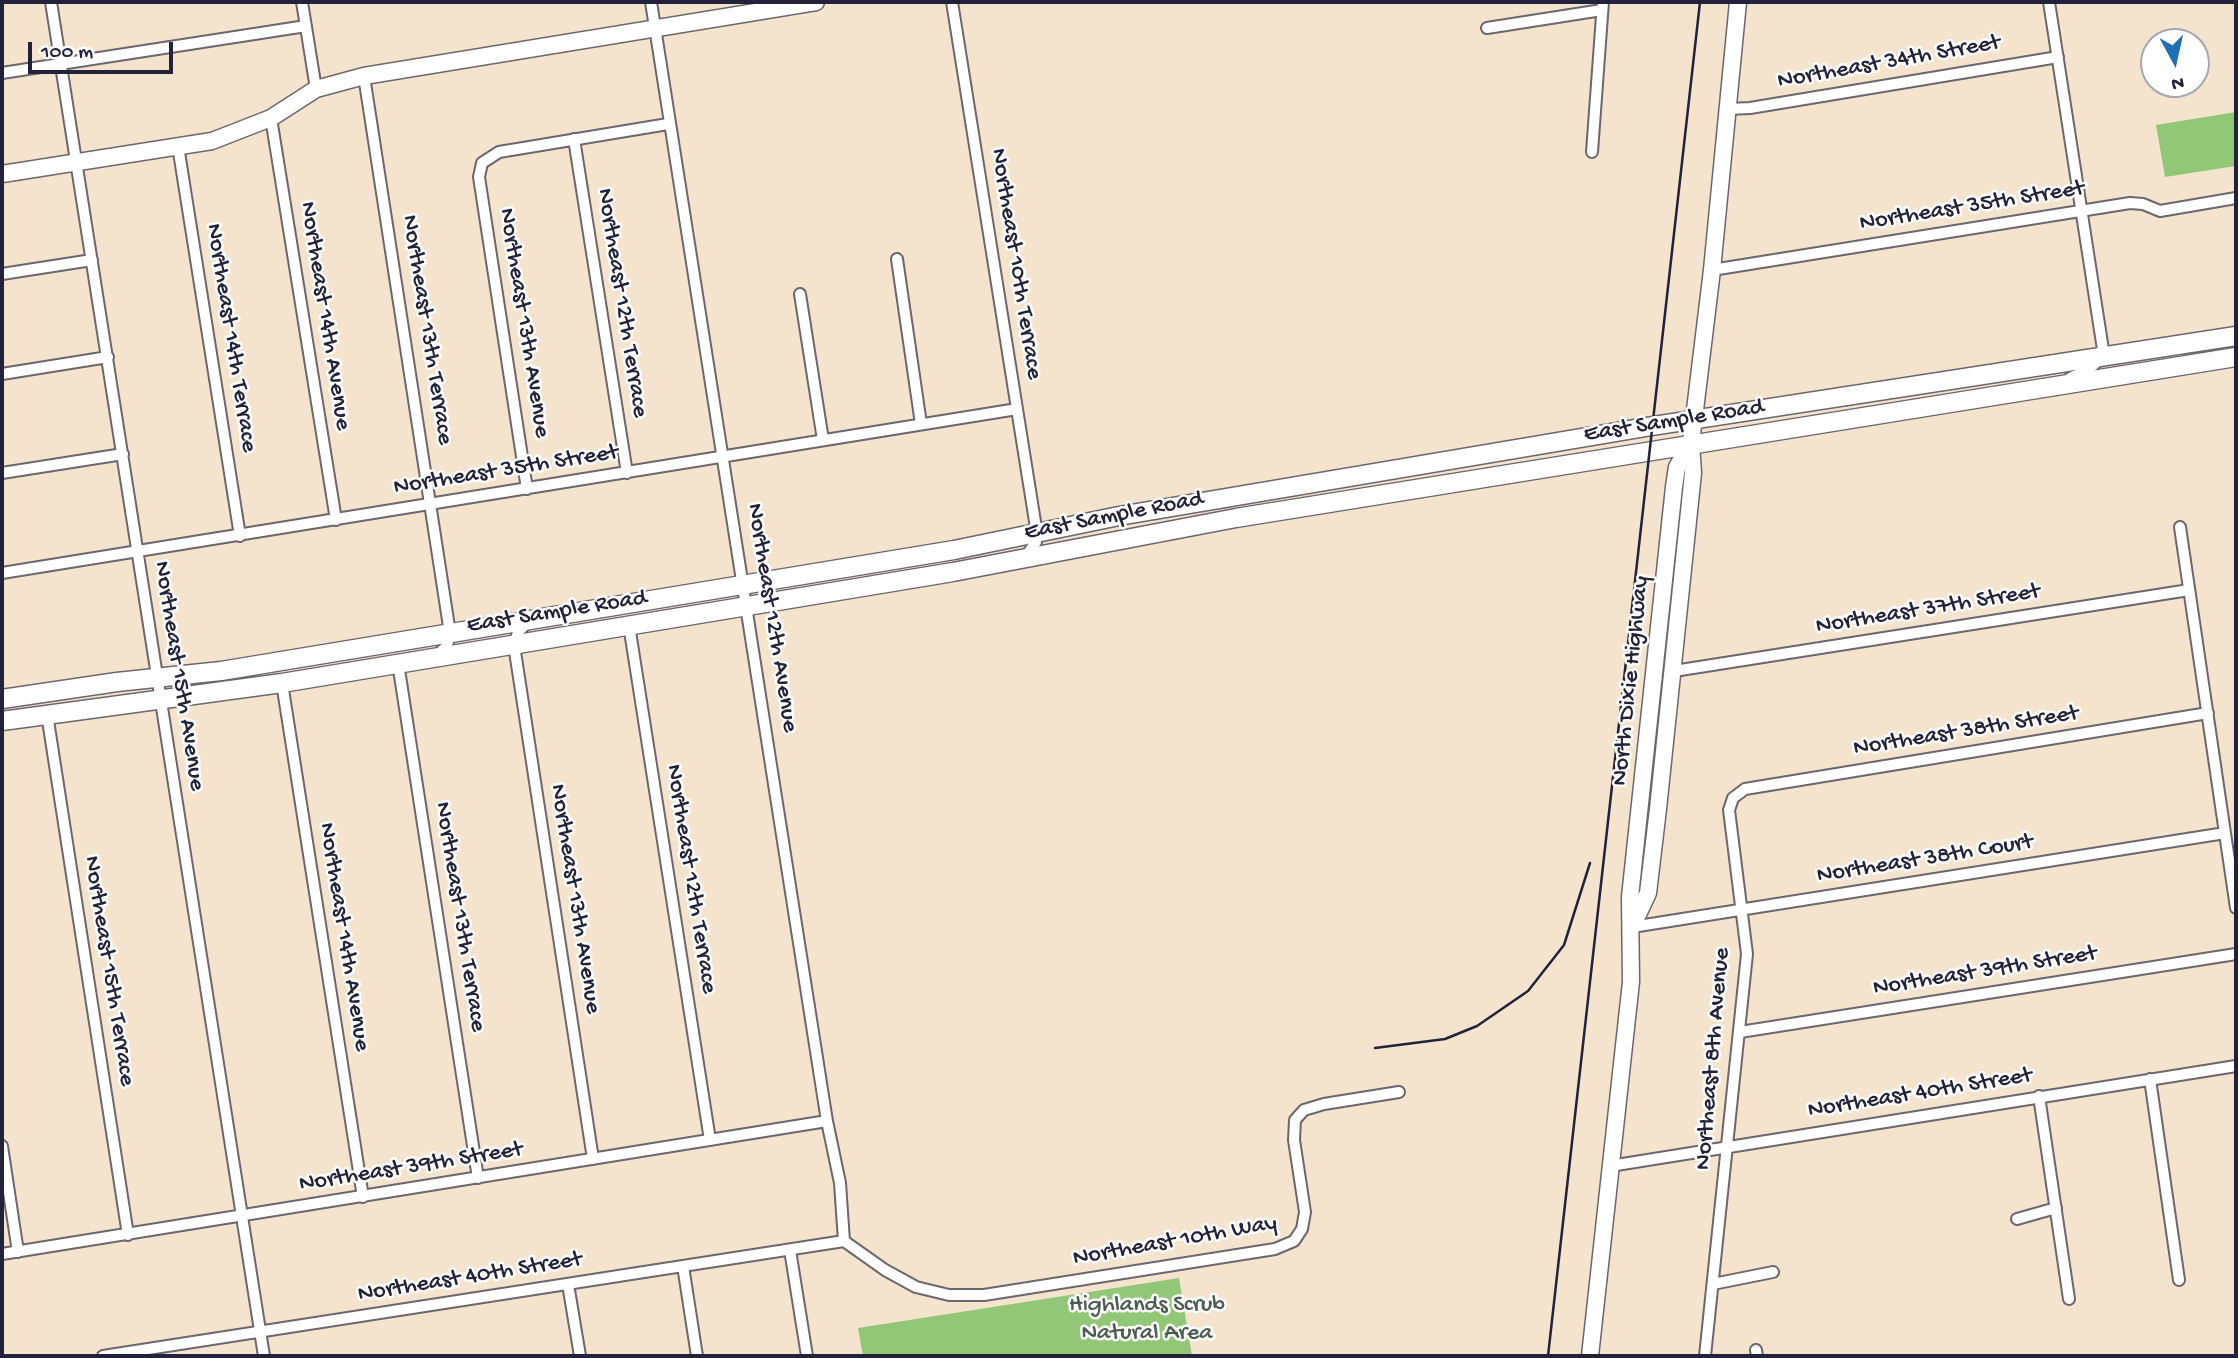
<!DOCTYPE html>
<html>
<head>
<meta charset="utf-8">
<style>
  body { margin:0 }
  #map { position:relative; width:2238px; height:1358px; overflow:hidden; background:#f5e4cd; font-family:"Gochi Hand",sans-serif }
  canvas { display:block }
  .frame { position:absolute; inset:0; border:4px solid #22223b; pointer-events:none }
  .north { position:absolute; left:2140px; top:28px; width:70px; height:70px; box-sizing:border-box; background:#fff; border:2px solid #a7a7b1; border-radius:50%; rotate:172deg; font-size:19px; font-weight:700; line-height:28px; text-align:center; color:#22223b }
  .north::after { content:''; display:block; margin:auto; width:24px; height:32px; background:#1f6fb2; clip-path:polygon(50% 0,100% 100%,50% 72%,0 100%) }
  .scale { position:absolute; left:28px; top:42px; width:145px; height:32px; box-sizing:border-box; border:4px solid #22223b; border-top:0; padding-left:9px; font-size:21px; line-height:24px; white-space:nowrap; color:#22223b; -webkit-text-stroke:5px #fff; paint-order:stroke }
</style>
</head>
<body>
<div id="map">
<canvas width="2238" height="1358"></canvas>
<div class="frame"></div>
<div class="north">N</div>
<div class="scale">100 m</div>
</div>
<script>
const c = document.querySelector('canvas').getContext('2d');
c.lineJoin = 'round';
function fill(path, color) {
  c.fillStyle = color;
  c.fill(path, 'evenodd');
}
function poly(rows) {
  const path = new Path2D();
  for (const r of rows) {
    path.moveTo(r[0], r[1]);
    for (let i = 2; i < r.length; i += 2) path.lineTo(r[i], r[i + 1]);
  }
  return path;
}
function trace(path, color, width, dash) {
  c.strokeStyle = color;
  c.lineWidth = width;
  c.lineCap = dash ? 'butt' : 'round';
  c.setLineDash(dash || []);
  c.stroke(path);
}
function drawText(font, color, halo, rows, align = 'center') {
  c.font = font + ' "Gochi Hand",sans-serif';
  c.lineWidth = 5;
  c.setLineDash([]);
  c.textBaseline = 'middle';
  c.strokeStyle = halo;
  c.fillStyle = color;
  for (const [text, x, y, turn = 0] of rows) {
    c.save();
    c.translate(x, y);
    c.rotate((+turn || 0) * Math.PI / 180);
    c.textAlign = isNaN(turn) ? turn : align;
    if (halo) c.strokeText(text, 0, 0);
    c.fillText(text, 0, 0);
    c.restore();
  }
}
fill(poly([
  [2236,112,2236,166,2165,177,2156,125],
  [1179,1278,1192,1356,863,1356,858,1328]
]), '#93c778');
const street = poly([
  [51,2,264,1356],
  [302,2,316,89],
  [651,2,827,1121,840,1183,844,1241],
  [952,2,1037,534,1036,542,1024,559],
  [2049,2,2104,356,2089,369,2070,378],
  [1487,28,1602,10],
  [2,73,306,26],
  [364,76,450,633,447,646,436,656],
  [1728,109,1750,108,2058,57],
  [271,118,336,520],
  [574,139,627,473],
  [178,146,240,536],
  [1592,152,1603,2],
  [897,259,921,424],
  [1712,270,2130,203,2143,204,2160,211,2236,198],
  [2,274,92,260],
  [800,294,823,440],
  [2,374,108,357],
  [2,473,123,454],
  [527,489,479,177,482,163,499,152,668,124],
  [2180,527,2236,908],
  [2,573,1017,409],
  [529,621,518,632,514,645,593,1159],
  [629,625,710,1140],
  [398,663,478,1178],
  [1674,671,2189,590],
  [282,683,363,1197],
  [47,714,128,1235],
  [1632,927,2225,833],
  [1740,1032,2236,954],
  [2150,1079,2179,1280],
  [2039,1096,2069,1299],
  [2,1146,18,1252],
  [1610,1166,2236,1066],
  [2017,1219,2056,1208],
  [844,1241,885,1270,916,1287,949,1295,984,1295,1275,1249,1294,1241,1302,1229,1305,1212,1294,1140,1295,1120,1304,1110,1324,1104,1399,1092],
  [790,1250,807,1356],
  [2,1254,827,1121],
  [683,1266,697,1356],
  [568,1284,580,1356],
  [1713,1284,1773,1272],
  [1756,1350,1757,1356],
  [103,1356,844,1241],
  [1705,1356,1747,954,1729,810,1733,798,1745,789,2208,713]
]);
const secondary = poly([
  [2,174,212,141,271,118,316,89,364,76,816,2],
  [1632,927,1648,893,1658,809,1693,473,1691,443,1712,270,1738,2],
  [1590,1356,1631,982,1630,897,1674,487,1677,467,1691,443]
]);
const primary = poly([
  [2,699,117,682,221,671,954,550,1119,516,1646,427,2236,336],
  [2,721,282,683,953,572,1236,518,2236,357]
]);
trace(street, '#6c666e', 14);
trace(secondary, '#6c666e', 19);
trace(primary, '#6c666e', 21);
trace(street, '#fff', 10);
trace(secondary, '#fff', 16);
trace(primary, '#fff', 18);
trace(poly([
  [1375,1048,1445,1039,1477,1026,1528,991,1564,945,1590,863],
  [1548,1356,1700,2]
]), '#22223b', 2.5);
drawText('24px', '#22223b', '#fff', [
  ["Northeast 34th Street",1889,63,-10],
  ["Northeast 35th Street",1972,207,-9],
  ["Northeast 10th Terrace",1015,264,81],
  ["Northeast 12th Terrace",621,303,81],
  ["Northeast 14th Avenue",324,316,81],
  ["Northeast 13th Avenue",523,323,81],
  ["Northeast 13th Terrace",426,330,81],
  ["Northeast 14th Terrace",230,338,81],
  ["East Sample Road",1674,422,-9],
  ["Northeast 35th Street",506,471,-9],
  ["East Sample Road",1114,517,-11],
  ["Northeast 37th Street",1928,610,-9],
  ["East Sample Road",557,613,-9],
  ["Northeast 12th Avenue",771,618,81],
  ["Northeast 15th Avenue",178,676,81],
  ["North Dixie Highway",1632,681,-84],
  ["Northeast 38th Street",1966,732,-9],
  ["Northeast 38th Court",1925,860,-9],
  ["Northeast 12th Terrace",690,879,81],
  ["Northeast 13th Avenue",574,899,81],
  ["Northeast 13th Terrace",459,917,81],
  ["Northeast 14th Avenue",343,937,81],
  ["Northeast 15th Terrace",108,971,81],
  ["Northeast 39th Street",1985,972,-9],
  ["Northeast 8th Avenue",1714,1059,-85],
  ["Northeast 40th Street",1920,1094,-9],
  ["Northeast 39th Street",411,1168,-9],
  ["Northeast 10th Way",1175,1242,-10],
  ["Northeast 40th Street",470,1278,-9]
]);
drawText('24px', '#4a5c50', '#fff', [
  ["Highlands Scrub",1147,1306],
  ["Natural Area",1147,1334]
]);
</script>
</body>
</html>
